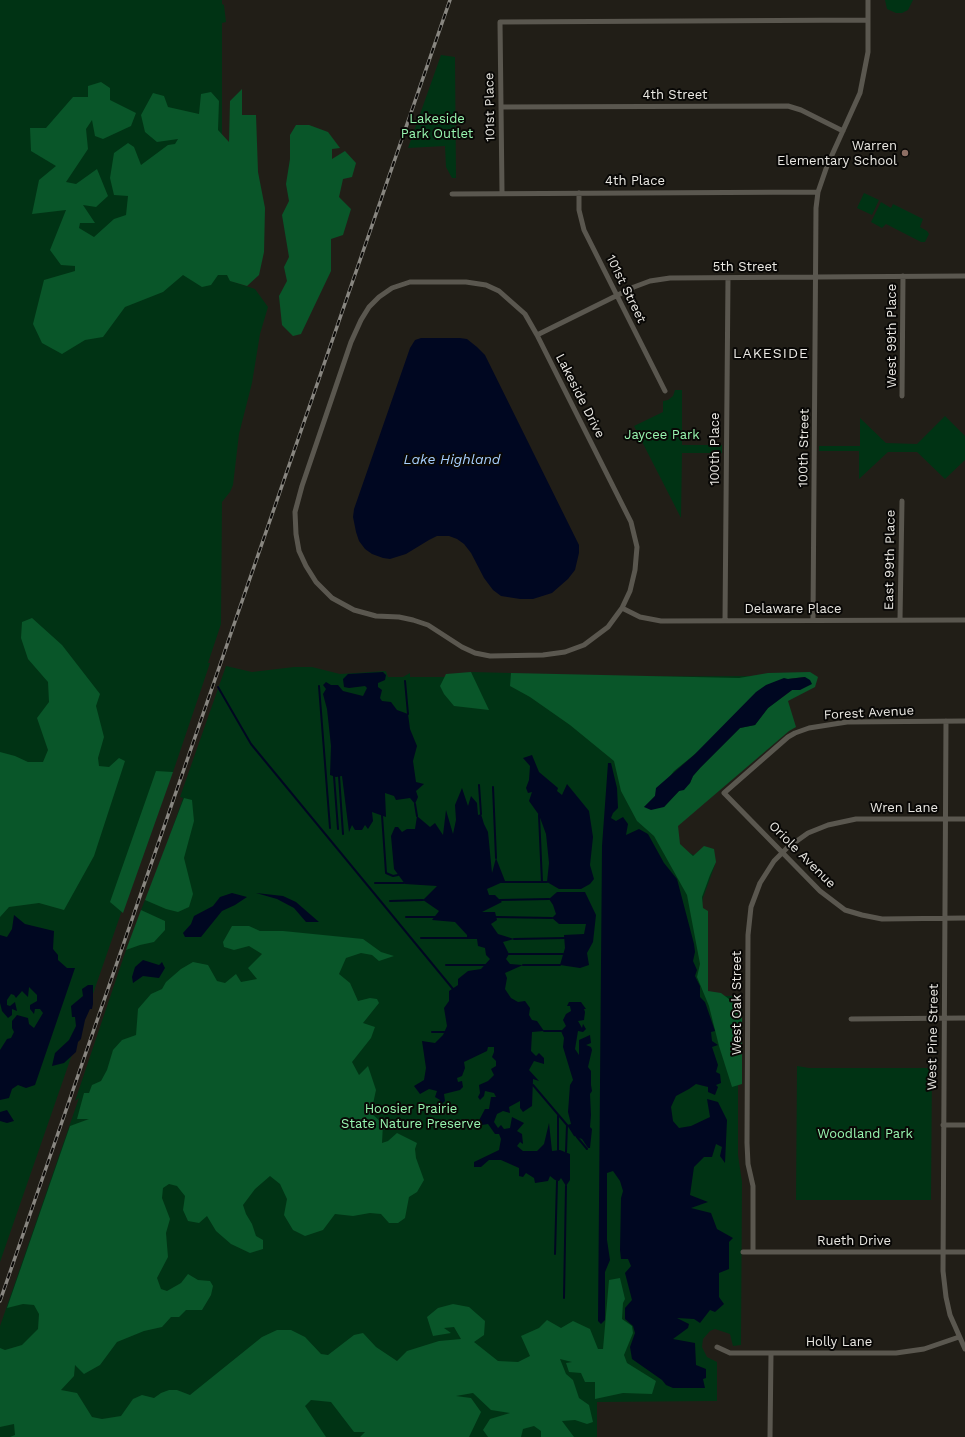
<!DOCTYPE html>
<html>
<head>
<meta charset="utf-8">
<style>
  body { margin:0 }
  canvas { display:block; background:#211e17 }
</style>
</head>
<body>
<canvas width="965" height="1437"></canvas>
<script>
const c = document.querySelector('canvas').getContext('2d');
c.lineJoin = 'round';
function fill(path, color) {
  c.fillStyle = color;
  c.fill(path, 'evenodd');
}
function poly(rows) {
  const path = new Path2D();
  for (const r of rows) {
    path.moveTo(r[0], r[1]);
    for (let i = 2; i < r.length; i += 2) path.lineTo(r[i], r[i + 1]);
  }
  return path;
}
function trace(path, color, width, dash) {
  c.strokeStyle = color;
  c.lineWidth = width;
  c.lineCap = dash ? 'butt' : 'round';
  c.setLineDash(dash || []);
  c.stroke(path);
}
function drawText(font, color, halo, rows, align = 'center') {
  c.font = font + ' "Work Sans",sans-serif';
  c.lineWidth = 4;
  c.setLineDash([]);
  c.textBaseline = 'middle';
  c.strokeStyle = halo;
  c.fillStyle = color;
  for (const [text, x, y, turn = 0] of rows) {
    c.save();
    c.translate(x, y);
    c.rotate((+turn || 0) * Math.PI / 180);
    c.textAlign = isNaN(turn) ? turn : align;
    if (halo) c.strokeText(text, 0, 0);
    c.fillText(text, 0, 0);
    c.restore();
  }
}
fill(poly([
  [0,0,222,0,222,4,224,5,226,22,222,23,222,274,227,275,231,281,255,289,268,307,260,334,252,383,239,434,233,485,230,492,222,502,221,624,208,663,210,663,173,772,170,772,0,1262],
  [885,0,913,0,908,10,902,13,896,13,887,9],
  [441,55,455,57,456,178,452,178,446,167,445,146,408,148],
  [864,193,879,200,872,215,857,208],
  [881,202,891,208,893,204,923,219,920,227,927,231,929,234,925,242,921,242,886,224,882,228,871,222],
  [675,390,682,390,682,445,722,445,722,453,682,453,681,518,634,426,663,412,663,401,668,400,673,396],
  [945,416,965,436,965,460,945,479,917,452,888,452,859,479,859,451,819,451,819,446,860,446,860,418,886,443,917,444],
  [226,666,252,672,294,667,312,667,340,674,386,671,388,677,403,677,410,673,410,677,473,677,471,672,511,673,511,677,773,676,791,724,660,839,715,865,703,898,698,927,698,952,700,964,699,968,708,996,738,996,738,1155,742,1182,741,1345,733,1346,730,1334,715,1329,710,1331,703,1339,702,1347,707,1357,717,1362,717,1401,597,1402,597,1437,0,1437,0,1326,79,1098,75,1101,126,950,131,948,143,911,141,910,145,900,147,901,183,798,180,797],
  [797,1066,809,1068,932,1068,931,1200,796,1200]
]), '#003314');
fill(poly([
  [101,82,110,88,110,100,136,113,131,126,103,139,95,136,92,120,86,129,88,149,66,182,76,184,97,169,108,196,96,207,83,205,95,223,80,223,79,228,94,237,114,219,126,215,128,196,114,195,110,178,114,153,128,143,134,147,141,165,168,145,175,144,178,139,157,142,145,132,141,115,153,93,164,96,168,107,199,114,201,94,211,92,219,101,218,130,229,142,230,101,242,89,242,115,256,115,258,172,265,208,264,252,259,275,247,286,230,281,227,275,218,275,211,285,202,287,183,275,163,292,125,307,103,337,85,340,62,354,42,343,33,324,44,280,75,271,75,266,61,265,50,250,66,210,32,214,39,180,56,166,31,151,30,128,46,128,73,97,88,97,88,86],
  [296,125,309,125,328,132,340,148,332,149,332,159,345,151,356,163,352,177,343,179,339,197,351,209,343,235,331,239,331,271,301,334,293,336,282,325,279,296,287,281,284,267,289,257,282,215,289,201,286,184,290,159,290,135],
  [32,618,62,645,100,694,96,706,104,737,98,758,99,766,109,767,119,758,125,761,94,856,64,910,39,903,9,907,0,917,0,752,15,756,28,762,43,762,48,750,37,718,49,702,48,682,28,659,21,638,22,622],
  [471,672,489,710,454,706,444,694,440,686,446,674],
  [810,672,818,677,815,687,788,701,796,727,789,731,678,826,680,844,693,856,704,846,714,849,716,862,710,875,702,897,703,908,708,911,708,991,721,993,742,1009,742,1084,732,1087,719,1046,709,1006,697,977,700,964,687,895,654,836,637,821,621,791,614,761,570,725,530,697,510,686,511,673,739,678,768,673],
  [805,677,800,690,792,690,768,708,755,725,740,728,700,768,693,776,690,783,679,791,664,807,644,807,655,796,674,771,788,679],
  [156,771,173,772,123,913,110,902],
  [184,798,192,800,194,821,184,858,193,894,189,907,178,912,166,909,145,900],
  [141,910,165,921,165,930,154,942,140,945,126,950],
  [232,926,249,926,260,931,283,931,363,939,381,952,394,956,379,961,372,955,361,953,346,958,339,974,350,983,358,1001,370,998,377,999,379,1003,363,1023,375,1027,371,1038,352,1062,359,1075,368,1066,376,1090,371,1113,383,1124,382,1143,388,1141,397,1133,417,1143,415,1149,416,1158,424,1180,417,1192,409,1197,405,1218,398,1223,389,1223,381,1214,370,1213,353,1216,335,1214,323,1230,305,1236,293,1230,284,1215,287,1199,280,1184,270,1176,255,1189,243,1205,246,1214,252,1224,256,1236,263,1240,263,1249,250,1253,231,1244,216,1231,207,1216,199,1223,188,1221,183,1210,185,1196,177,1186,169,1184,163,1188,162,1198,170,1219,166,1233,168,1257,157,1278,161,1289,167,1291,181,1283,188,1274,198,1280,210,1281,213,1286,211,1295,202,1310,186,1310,179,1317,171,1317,162,1327,144,1331,117,1342,100,1365,84,1374,75,1365,74,1376,61,1390,77,1393,92,1417,102,1419,121,1416,133,1399,142,1395,154,1398,161,1393,169,1390,177,1390,190,1395,262,1337,277,1330,291,1330,305,1337,321,1354,328,1355,354,1335,363,1333,376,1347,397,1361,407,1351,439,1341,461,1339,454,1327,444,1328,451,1333,433,1336,427,1317,438,1308,453,1304,469,1307,485,1321,484,1335,474,1342,498,1361,518,1362,530,1356,521,1336,539,1328,547,1320,561,1328,573,1321,590,1329,598,1349,603,1349,609,1280,620,1278,625,1299,623,1303,622,1319,632,1326,633,1333,624,1355,627,1363,656,1381,652,1394,623,1393,595,1399,595,1382,585,1382,581,1373,569,1372,566,1363,572,1362,560,1359,566,1374,573,1380,579,1398,589,1405,593,1422,587,1424,575,1420,562,1421,574,1437,541,1437,541,1431,534,1426,523,1429,521,1437,488,1437,483,1430,490,1419,510,1413,491,1410,473,1393,456,1396,471,1398,481,1412,469,1437,360,1437,365,1432,354,1432,331,1402,311,1400,305,1406,326,1437,10,1437,15,1435,14,1424,0,1427,0,1348,5,1350,22,1345,38,1329,39,1314,34,1305,23,1304,7,1308,70,1126,89,1119,77,1119,84,1093,89,1093,92,1085,101,1081,107,1070,113,1050,122,1040,136,1035,138,1009,151,994,162,989,166,982,181,969,193,962,208,965,217,981,225,983,236,974,241,982,257,979,248,968,262,954,249,946,234,950,224,947,223,942]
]), '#095629');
fill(poly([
  [421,338,460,338,467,339,477,347,485,355,579,545,579,553,575,570,568,579,552,593,533,599,520,599,501,596,493,590,484,578,471,553,464,544,457,539,449,536,437,536,429,540,406,554,390,559,383,558,372,554,365,549,359,541,356,532,353,517,354,509,410,348,415,340],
  [383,672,386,675,385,680,378,683,378,687,382,690,380,698,382,701,391,702,397,710,408,714,410,729,417,746,413,761,416,782,424,784,416,791,418,797,415,804,410,798,396,800,394,796,385,793,386,817,372,812,373,821,368,829,365,825,362,830,355,830,352,825,349,832,342,776,336,777,330,775,331,746,327,709,323,694,326,689,323,685,326,682,331,685,338,685,343,691,363,696,367,688,365,686,349,688,344,687,343,679,348,674],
  [805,677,810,680,812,684,800,690,792,690,768,708,755,725,740,728,700,768,693,776,690,783,684,790,679,791,664,807,651,810,644,807,655,796,656,788,694,755,756,692,766,685,784,678,788,679],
  [532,755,539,772,558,788,557,791,562,795,567,784,589,811,593,837,590,865,594,879,590,884,581,889,559,889,547,882,549,863,546,834,539,815,529,801,532,792,528,793,526,788,529,780,530,766,523,758],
  [608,763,611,763,617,788,618,808,613,813,611,818,616,821,623,817,628,824,626,835,639,829,648,834,664,863,677,879,694,944,695,952,693,961,697,970,695,976,700,986,700,997,705,1002,715,1031,711,1032,712,1041,718,1045,712,1047,718,1065,716,1072,720,1074,721,1083,716,1085,718,1087,715,1095,708,1092,708,1087,696,1084,689,1089,676,1096,671,1107,673,1121,679,1128,691,1126,710,1117,707,1099,718,1102,727,1120,725,1163,720,1156,722,1147,716,1144,712,1157,704,1157,694,1167,690,1195,708,1202,691,1208,711,1213,717,1229,733,1238,729,1242,729,1269,719,1273,719,1297,724,1304,715,1312,710,1310,700,1323,694,1319,677,1318,689,1324,688,1328,673,1339,695,1343,696,1365,706,1369,706,1378,703,1379,705,1388,673,1388,666,1385,662,1380,632,1359,630,1347,635,1333,633,1326,625,1319,625,1308,632,1300,625,1273,631,1266,628,1259,621,1259,620,1250,621,1198,623,1191,620,1181,613,1171,607,1173,607,1240,610,1260,605,1272,605,1320,601,1324,598,1321,602,846],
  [462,788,468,806,471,796,477,803,478,815,481,814,484,824,488,832,492,873,496,858,505,881,487,889,489,895,495,895,502,902,482,912,495,912,497,920,491,924,498,934,514,939,503,942,509,954,506,959,510,964,523,965,505,973,507,978,505,989,511,998,518,1002,525,1001,530,1008,529,1015,532,1020,537,1021,544,1031,532,1032,531,1051,536,1056,539,1053,544,1058,544,1064,534,1061,529,1070,539,1081,533,1079,532,1106,523,1112,520,1108,520,1101,509,1107,510,1113,503,1111,497,1114,494,1122,498,1128,501,1125,504,1129,510,1128,512,1117,524,1123,517,1131,522,1134,523,1144,520,1142,517,1146,523,1151,537,1151,544,1144,549,1123,552,1151,560,1150,570,1154,570,1180,566,1186,561,1178,559,1181,555,1180,550,1176,548,1181,535,1183,534,1178,526,1173,523,1177,519,1176,519,1168,501,1160,489,1160,481,1167,474,1167,474,1162,499,1150,501,1139,499,1134,495,1134,488,1124,476,1126,485,1109,489,1109,491,1097,496,1097,494,1093,485,1091,484,1096,480,1100,478,1097,480,1093,479,1085,488,1081,494,1075,491,1069,496,1066,496,1061,492,1057,494,1052,494,1047,488,1047,487,1051,464,1062,465,1068,462,1076,457,1078,458,1082,462,1081,463,1087,460,1090,444,1094,445,1101,442,1104,438,1104,440,1100,435,1097,437,1091,429,1089,420,1094,414,1086,424,1080,426,1068,422,1041,435,1043,443,1035,447,1026,444,1008,449,1001,449,991,458,985,458,979,468,971,481,969,490,959,486,955,485,948,478,946,477,939,467,939,467,935,455,922,432,920,439,911,423,900,437,886,405,884,394,869,391,836,395,827,398,827,402,832,407,829,415,829,417,816,430,827,435,823,443,835,446,810,453,834,456,820,455,805],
  [557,892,585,892,596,915,593,942,587,953,589,965,580,968,560,965,565,948,564,935,584,934,586,924,559,924,552,918,556,914,553,905,549,899],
  [232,893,247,897,235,905,222,911,201,937,185,937,183,933,191,924,194,916,213,906,220,897],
  [256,893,283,896,296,902,319,922,306,922,294,908,277,899],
  [14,915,25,924,54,931,53,949,58,955,58,960,67,968,75,968,35,1085,26,1088,18,1085,12,1089,9,1098,0,1100,0,1050,7,1039,11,1038,14,1032,12,1028,12,1021,17,1015,28,1018,29,1024,34,1028,43,1013,40,1009,35,1009,34,1014,30,1009,30,1005,37,1001,37,995,29,987,28,997,22,991,16,998,14,995,11,994,7,1000,7,1005,10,1006,15,1002,17,1011,12,1009,12,1015,8,1018,2,1011,0,1003,0,935,7,937,12,929],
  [143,960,159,965,162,962,165,968,159,978,143,976,133,983,132,977,135,967],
  [88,985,93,985,93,1004,92,1009,90,1009,85,1020,81,1039,78,1042,76,1052,64,1063,52,1066,55,1053,69,1040,76,1026,75,1017,72,1017,71,1006,83,996,82,989],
  [569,1002,581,1002,586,1009,584,1009,585,1012,584,1020,578,1021,582,1028,583,1024,586,1029,583,1032,578,1031,575,1049,579,1055,579,1040,590,1035,591,1043,586,1045,591,1047,592,1050,588,1067,591,1071,591,1085,592,1091,590,1094,591,1115,590,1127,592,1129,590,1148,588,1148,582,1139,574,1136,567,1125,571,1124,568,1112,570,1085,573,1080,563,1047,564,1038,561,1031,566,1026,563,1020,566,1014,571,1011,570,1006,567,1006],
  [7,1110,14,1121,7,1123,0,1121,0,1112]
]), '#000721');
trace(poly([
  [405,681,408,714],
  [319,686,330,828],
  [218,687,251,744,453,989],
  [334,776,338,829],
  [339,776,343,834],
  [479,785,481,814],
  [493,787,496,858],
  [415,804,417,816],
  [382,815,386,873,393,876,398,875],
  [539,815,542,882],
  [501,882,547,882],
  [375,883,404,883],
  [500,900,549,899],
  [390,901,423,900],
  [406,917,435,917],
  [496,917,552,918],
  [421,938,467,938],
  [514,939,565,938],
  [509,954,563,954],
  [446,965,485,965],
  [523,965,560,965],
  [544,1031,561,1031],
  [432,1032,445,1032],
  [533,1085,567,1125,566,1152],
  [577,1137,587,1149],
  [558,1150,558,1116],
  [555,1254,557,1181],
  [564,1298,566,1186]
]), '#000721', 2);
trace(poly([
  [501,107,788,106,801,110,843,131],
  [502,192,500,22,868,20],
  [579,193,579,210,584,230,665,391],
  [452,194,818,192],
  [410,282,466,282,486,285,499,291,525,314,537,335,631,522,637,547,635,570,630,591,622,608,608,627,584,645,565,652,543,655,490,656,475,653,462,647,428,625,413,620,399,617,376,616,354,610,332,598,316,582,306,566,299,551,296,534,295,512,302,486,351,342,361,320,369,307,379,297,392,288,410,282],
  [537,335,634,287,650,281,670,278,965,276],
  [902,396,903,276],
  [622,608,640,617,661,621,965,620],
  [900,619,902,501],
  [725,620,728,278],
  [813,620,816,208,818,192,827,166,860,93,868,52,868,0],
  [946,721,943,1271,946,1297,950,1315,965,1349],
  [965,721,847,722,809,728,795,733,788,737,724,793,820,891,845,910,862,915,882,919,965,918],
  [851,1019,965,1018],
  [943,1125,965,1125],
  [743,1252,965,1252],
  [753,1252,753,1186,748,1164,747,1143,748,935,751,907,760,883,774,861,787,848,808,833,828,825,856,819,965,819],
  [717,1347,730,1353,896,1353,924,1349,959,1337],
  [770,1437,771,1353]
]), '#5a574f', 5);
const rail = poly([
  [0,1301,450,0]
]);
trace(rail, '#888680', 3.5);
trace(rail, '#090806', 2, [6]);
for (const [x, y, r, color] of [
  [905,153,4,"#8d6e63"]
]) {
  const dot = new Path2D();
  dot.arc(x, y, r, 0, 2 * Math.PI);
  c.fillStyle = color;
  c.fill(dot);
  trace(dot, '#090806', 1.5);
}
drawText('13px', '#eae8e3', '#090806', [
  ["4th Street",675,95],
  ["101st Place",490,107,-91],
  ["4th Place",635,181],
  ["5th Street",745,267],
  ["101st Street",626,289,64],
  ["West 99th Place",892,336,-90],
  ["Lakeside Drive",580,396,63],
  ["100th Street",804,448,-89],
  ["100th Place",715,449,-90],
  ["East 99th Place",890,560,-89],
  ["Delaware Place",793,609],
  ["Forest Avenue",869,713,-3],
  ["Wren Lane",904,808],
  ["Oriole Avenue",802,855,45],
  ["West Oak Street",737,1003,-90],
  ["West Pine Street",933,1037,-89],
  ["Rueth Drive",854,1241],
  ["Holly Lane",839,1342]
]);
drawText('13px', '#97f5af', '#090806', [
  ["Lakeside",437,119],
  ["Park Outlet",437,134],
  ["Jaycee Park",662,435],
  ["Hoosier Prairie",411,1109],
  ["State Nature Preserve",411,1124],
  ["Woodland Park",865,1134]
]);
drawText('13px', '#eae8e3', '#090806', [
  ["Warren",897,146],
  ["Elementary School",897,161]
], 'right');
c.letterSpacing = '1px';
drawText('14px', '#eae8e3', '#090806', [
  ["LAKESIDE",771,354]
]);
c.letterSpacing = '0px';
drawText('italic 14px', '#a7cffe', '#090806', [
  ["Lake Highland",452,460]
]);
</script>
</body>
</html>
